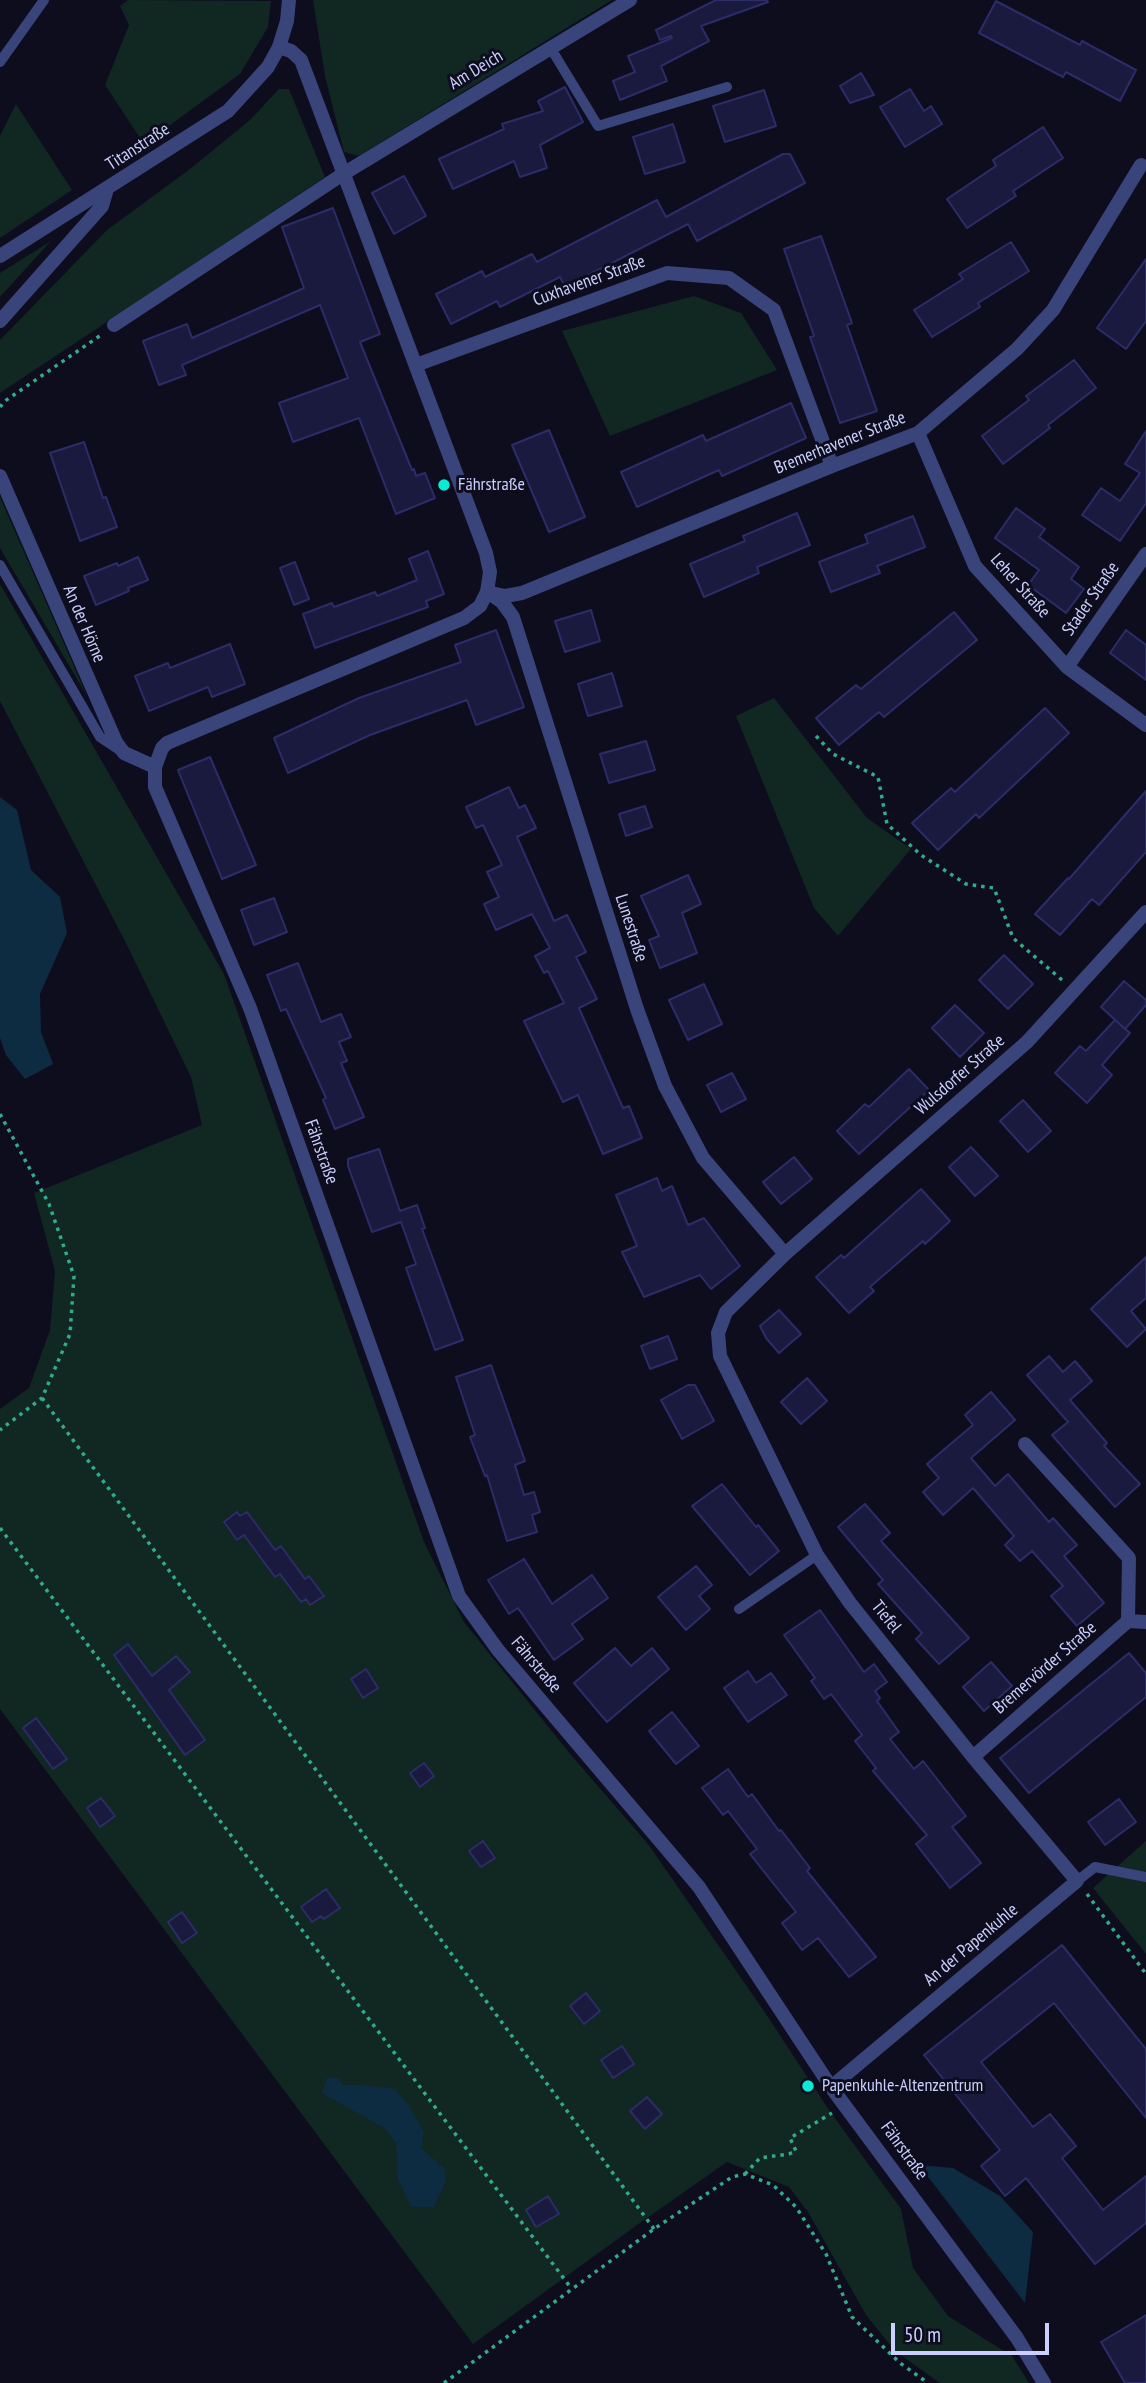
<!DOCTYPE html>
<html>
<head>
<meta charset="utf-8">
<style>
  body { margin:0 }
  #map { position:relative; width:1146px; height:2383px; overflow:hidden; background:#0d0d1e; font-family:"PT Sans Narrow",sans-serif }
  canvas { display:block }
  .scale { position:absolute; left:891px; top:2323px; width:158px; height:32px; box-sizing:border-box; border:4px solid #cbcffd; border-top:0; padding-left:9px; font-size:21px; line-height:24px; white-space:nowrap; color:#cbcffd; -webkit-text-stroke:5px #0d0d1e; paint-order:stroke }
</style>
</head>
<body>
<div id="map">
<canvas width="1146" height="2383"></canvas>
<div class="scale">50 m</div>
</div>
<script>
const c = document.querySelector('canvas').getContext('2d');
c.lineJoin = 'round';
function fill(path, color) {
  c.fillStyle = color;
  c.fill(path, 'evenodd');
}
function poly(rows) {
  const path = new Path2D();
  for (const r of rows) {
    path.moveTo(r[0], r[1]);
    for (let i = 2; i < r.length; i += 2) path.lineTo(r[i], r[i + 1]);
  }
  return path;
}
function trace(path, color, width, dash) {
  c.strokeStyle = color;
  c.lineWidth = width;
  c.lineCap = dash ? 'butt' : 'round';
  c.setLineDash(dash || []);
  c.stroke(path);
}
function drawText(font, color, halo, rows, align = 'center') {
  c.font = font + ' "PT Sans Narrow",sans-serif';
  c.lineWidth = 6;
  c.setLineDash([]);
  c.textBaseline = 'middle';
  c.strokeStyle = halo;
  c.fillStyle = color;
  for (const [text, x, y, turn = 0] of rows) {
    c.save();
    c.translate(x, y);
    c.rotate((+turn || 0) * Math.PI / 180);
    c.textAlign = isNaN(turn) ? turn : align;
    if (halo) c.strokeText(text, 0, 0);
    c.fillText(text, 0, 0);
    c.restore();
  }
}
fill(poly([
  [128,0,271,1,268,27,240,74,144,144,105,85,129,25,120,6],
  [313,0,612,0,359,156,344,152,325,76],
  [279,89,289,89,325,177,0,393,0,340,107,230,190,169,250,120],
  [16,104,72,190,0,238,0,136],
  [51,241,0,297,0,273],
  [694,296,741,313,777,370,610,436,562,331],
  [0,497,87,696,0,548],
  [0,584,224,974,424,1542,464,1622,571,1755,648,1844,764,2011,829,2110,901,2209,913,2268,948,2316,1012,2356,1029,2383,940,2383,895,2351,866,2315,808,2212,789,2187,727,2162,637,2225,473,2344,0,1709,0,1409,29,1388,50,1330,55,1271,34,1193,202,1125,191,1077,126,943,0,701],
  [774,698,867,818,911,849,838,936,814,908,736,716],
  [1146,1841,1146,1954,1093,1888]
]), '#102722');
fill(poly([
  [0,797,17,810,31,870,60,897,67,933,40,994,41,1032,53,1064,25,1079,6,1055,0,1038],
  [327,2078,338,2078,343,2085,363,2085,395,2089,410,2108,424,2132,421,2148,444,2168,446,2180,434,2207,412,2207,398,2179,396,2143,384,2128,322,2093],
  [919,2165,953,2168,1000,2196,1033,2232,1025,2303]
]), '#0e2c41');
const building = poly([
  [716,0,767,0,768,2,701,26,709,41,661,66,667,81,620,100,613,81,635,72,628,56,672,38,671,36,660,40,656,30,716,0],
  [996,1,1080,45,1082,41,1136,70,1120,101,1066,72,1063,77,979,33,996,1],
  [861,73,874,95,850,103,840,86,861,73],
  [565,87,583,122,540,145,547,168,520,177,514,161,453,189,439,159,504,129,502,124,543,111,538,101,565,87],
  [910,89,924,111,931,106,942,124,905,147,880,107,910,89],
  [764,90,776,126,725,142,713,106,764,90],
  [673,124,685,162,645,174,633,137,673,124],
  [1043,127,1063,158,1013,191,1016,196,967,228,947,199,996,166,993,160,1043,127],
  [783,154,790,154,805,183,697,241,688,224,565,287,560,277,500,307,497,301,451,324,436,294,482,271,485,277,532,254,537,262,657,200,666,217,783,154],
  [404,176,426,216,394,234,372,193,404,176],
  [333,208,380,334,360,342,412,470,414,469,416,476,425,473,435,498,396,514,359,418,293,442,279,403,348,378,320,305,182,365,186,375,159,385,143,341,187,324,192,338,304,288,282,227,333,208],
  [821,236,852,323,847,325,877,411,840,423,810,337,814,336,784,249,821,236],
  [1011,242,1029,271,978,303,980,307,932,337,914,310,963,279,959,274,1011,242],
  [1146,259,1146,321,1126,349,1097,328,1146,259],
  [1074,360,1096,388,1048,425,1050,428,1003,464,982,436,1029,400,1026,396,1074,360],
  [791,403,806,438,722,476,719,470,637,507,621,472,703,435,706,441,791,403],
  [549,430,585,517,549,532,512,445,549,430],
  [1146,431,1146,503,1120,541,1082,515,1101,488,1120,501,1140,473,1125,464,1146,431],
  [84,442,103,498,106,497,117,527,80,541,50,453,84,442],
  [1016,508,1045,529,1039,537,1079,567,1071,579,1084,589,1066,613,1028,585,1039,570,995,538,1016,508],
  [797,513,810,545,757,567,759,573,704,597,690,564,745,541,743,536,797,513],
  [913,516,925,547,877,566,880,573,831,592,819,562,868,543,865,535,913,516],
  [428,551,444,594,426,601,428,607,315,648,303,614,332,603,334,607,375,592,377,596,417,580,409,559,428,551],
  [138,557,148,580,128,588,129,591,96,605,84,576,117,563,118,566,138,557],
  [295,562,309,599,294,605,280,568,295,562],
  [591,610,600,641,565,652,555,621,591,610],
  [954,612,977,640,884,717,879,712,839,745,816,718,856,685,861,689,954,612],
  [496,630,524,707,476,725,467,700,370,735,288,773,274,738,359,698,461,662,455,645,496,630],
  [1126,630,1146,645,1146,680,1110,653,1126,630],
  [230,644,245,684,212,697,208,687,149,711,135,676,168,663,170,668,230,644],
  [612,673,622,706,588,716,578,684,612,673],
  [1045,708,1069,733,979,818,976,814,938,850,912,823,951,788,955,792,1045,708],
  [646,741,655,770,609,783,600,754,646,741],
  [210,757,256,865,222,879,178,770,210,757],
  [509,787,519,808,525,805,536,828,517,837,554,921,567,915,586,952,576,957,597,999,579,1008,623,1108,629,1106,642,1138,603,1154,578,1095,563,1102,524,1021,564,1003,548,971,544,973,535,956,550,948,532,914,496,930,484,904,499,897,487,872,502,865,483,825,476,828,466,807,509,787],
  [1146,791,1146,852,1099,905,1092,899,1060,935,1035,914,1068,878,1069,879,1146,791],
  [645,806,652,827,626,836,619,814,645,806],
  [688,875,701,904,682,913,697,953,660,968,649,940,659,936,641,896,688,875],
  [274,898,287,932,254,945,241,910,274,898],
  [1004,955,1033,984,1008,1009,979,980,1004,955],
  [298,963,321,1022,341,1014,351,1037,339,1042,347,1061,341,1063,364,1117,335,1129,323,1100,326,1098,286,1009,281,1011,267,975,298,963],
  [1124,981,1146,1000,1146,1005,1125,1029,1101,1007,1124,981],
  [704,984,722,1024,688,1040,669,1000,704,984],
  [955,1005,984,1033,960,1057,932,1028,955,1005],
  [1115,1020,1130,1033,1102,1065,1112,1075,1087,1103,1055,1073,1080,1046,1086,1051,1115,1020],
  [909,1069,929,1090,859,1154,837,1131,865,1104,869,1107,909,1069],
  [732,1073,746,1099,721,1112,707,1085,732,1073],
  [1023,1100,1051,1131,1028,1152,1000,1121,1023,1100],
  [971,1147,998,1176,975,1196,949,1167,971,1147],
  [379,1149,400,1211,417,1205,425,1228,422,1229,463,1340,435,1350,406,1268,416,1264,401,1222,372,1232,348,1166,348,1159,379,1149],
  [794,1157,812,1179,781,1204,763,1182,794,1157],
  [657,1178,662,1191,672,1186,688,1225,704,1218,740,1266,711,1289,700,1275,644,1297,622,1252,637,1246,616,1195,657,1178],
  [921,1189,950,1221,925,1244,923,1241,870,1287,874,1291,849,1313,816,1277,841,1255,844,1258,921,1189],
  [1146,1257,1146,1298,1131,1311,1146,1329,1127,1347,1091,1309,1146,1257],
  [779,1310,801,1334,779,1353,766,1338,760,1326,779,1310],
  [668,1336,677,1359,650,1369,641,1346,668,1336],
  [1049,1356,1063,1372,1075,1361,1092,1381,1070,1400,1107,1443,1104,1446,1140,1484,1115,1507,1052,1435,1068,1422,1027,1375,1049,1356],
  [491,1365,525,1461,515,1465,524,1495,534,1492,540,1512,532,1515,537,1532,507,1541,487,1475,485,1476,470,1437,475,1435,456,1377,491,1365],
  [807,1378,827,1401,801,1424,781,1402,807,1378],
  [688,1385,695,1385,714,1421,682,1439,661,1400,688,1385],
  [991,1392,1015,1420,971,1458,995,1486,1008,1474,1049,1522,1053,1518,1077,1545,1064,1556,1104,1603,1077,1626,1051,1596,1063,1586,1032,1551,1020,1561,1005,1545,1014,1536,973,1488,943,1515,923,1492,939,1478,927,1464,973,1425,965,1415,991,1392],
  [722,1484,756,1527,758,1525,779,1551,750,1575,692,1506,722,1484],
  [865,1504,890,1533,881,1541,969,1638,939,1664,916,1639,922,1633,878,1584,883,1580,838,1527,865,1504],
  [237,1512,240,1516,247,1512,275,1550,281,1546,305,1579,309,1576,324,1596,310,1605,306,1599,301,1602,280,1574,275,1577,244,1535,237,1540,224,1522,237,1512],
  [524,1559,552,1604,592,1575,608,1598,572,1624,583,1639,554,1660,518,1608,509,1614,488,1580,524,1559],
  [696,1566,712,1585,699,1596,710,1609,686,1630,658,1597,696,1566],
  [820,1610,864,1672,874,1664,887,1682,875,1691,880,1698,877,1701,899,1732,890,1739,914,1769,923,1761,966,1816,952,1827,981,1863,950,1888,916,1844,927,1835,873,1771,876,1768,855,1741,862,1735,831,1694,824,1699,811,1681,815,1678,784,1635,820,1610],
  [128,1644,152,1676,176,1656,190,1672,169,1690,205,1740,185,1755,114,1655,128,1644],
  [615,1648,631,1666,652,1648,669,1669,607,1722,574,1683,615,1648],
  [1129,1653,1146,1673,1146,1697,1029,1793,1000,1758,1129,1653],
  [991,1662,1012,1686,984,1711,963,1687,991,1662],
  [366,1669,378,1688,363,1698,351,1679,366,1669],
  [748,1671,756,1683,771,1673,787,1695,748,1722,724,1688,748,1671],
  [672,1712,699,1746,676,1764,649,1731,672,1712],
  [36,1718,67,1759,53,1769,23,1728,36,1718],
  [424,1763,434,1776,420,1787,410,1773,424,1763],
  [728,1769,748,1797,752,1794,779,1831,781,1830,810,1868,807,1871,876,1957,849,1977,818,1938,802,1950,782,1923,796,1912,750,1854,757,1849,728,1811,723,1815,702,1788,728,1769],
  [101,1798,115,1816,100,1827,87,1808,101,1798],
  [1119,1799,1136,1822,1105,1845,1088,1822,1119,1799],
  [483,1841,495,1858,481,1867,469,1851,483,1841],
  [326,1889,340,1908,324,1919,321,1916,312,1922,301,1907,326,1889],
  [182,1912,197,1933,182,1943,168,1922,182,1912],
  [1062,1945,1146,2049,1146,2118,1054,2003,981,2062,1033,2127,1050,2114,1076,2146,1062,2158,1103,2210,1146,2176,1146,2223,1095,2264,1026,2178,1005,2196,981,2166,1000,2150,924,2055,1062,1945],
  [586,1993,600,2011,584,2024,570,2006,586,1993],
  [622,2046,634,2064,613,2078,601,2060,622,2046],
  [647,2097,662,2114,645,2129,630,2111,647,2097],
  [548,2196,559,2214,536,2227,526,2210,548,2196],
  [1146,2315,1146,2383,1125,2383,1101,2342,1146,2315]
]);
fill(building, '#1a1a3e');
trace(building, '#2c2c69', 2);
trace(poly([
  [0,407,5,401,101,335],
  [816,736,833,754,878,777,887,824,921,855,966,884,994,888,1013,938,1062,980],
  [0,1114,49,1204,74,1276,70,1334,42,1398,0,1430],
  [42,1398,654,2229],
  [0,1528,571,2288],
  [1087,1894,1146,1974],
  [745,2174,760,2158,789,2154,796,2151,790,2138,832,2113],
  [444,2383,654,2229,732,2177,745,2174,773,2185,796,2207,826,2254,852,2317,900,2363,928,2383]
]), '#32ab8b', 3.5, [3.5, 5]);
trace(poly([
  [550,47,598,126,727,87],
  [0,62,44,0],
  [0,565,100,737,118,749],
  [739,1609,817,1555],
  [1077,1881,1095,1867,1146,1877]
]), '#39447b', 10);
trace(poly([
  [0,256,228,111,268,67,279,47],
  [0,321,102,206,107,189],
  [114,325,343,174,630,0],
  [416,365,667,273,729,278,774,310,832,466],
  [918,433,975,566,1067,667,1146,725],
  [0,476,116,742,124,753,155,767],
  [487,592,505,596,522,593,832,466,918,433,1017,349,1053,310,1141,165],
  [492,595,502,602,513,617,637,1009,665,1086,703,1158,785,1254],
  [1067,667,1146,554],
  [1025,1444,1129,1558,1128,1621],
  [973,1757,1128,1621,1146,1622],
  [831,2087,1077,1881,973,1757,850,1603,817,1555,720,1356,718,1333,726,1312,785,1254,1027,1042,1146,912]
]), '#39447b', 14);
trace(poly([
  [289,0,287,21,279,47,291,51,301,60,486,553,490,572,487,592,480,606,464,618,167,743,162,748,155,767,155,787,250,1008,459,1596,498,1650,699,1887,831,2087,1017,2338,1044,2383]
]), '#39447b', 14);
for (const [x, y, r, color] of [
  [444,485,7,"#09ebd5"],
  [808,2086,7,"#09ebd5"]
]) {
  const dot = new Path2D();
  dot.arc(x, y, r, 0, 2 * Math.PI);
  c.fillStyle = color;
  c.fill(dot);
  trace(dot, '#0d0d1e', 2.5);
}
drawText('18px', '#cbcffd', '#0d0d1e', [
  ["Am Deich",476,70,-31],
  ["Titanstraße",138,147,-33],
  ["Cuxhavener Straße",589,281,-20],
  ["Bremerhavener Straße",840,443,-22],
  ["Leher Straße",1020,586,48],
  ["Stader Straße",1091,599,-55],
  ["An der Hörne",84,624,67],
  ["Lunestraße",631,928,72],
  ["Wulsdorfer Straße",960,1075,-41],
  ["Fährstraße",321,1152,70],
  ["Tiefel",886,1617,51],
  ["Fährstraße",536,1665,50],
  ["Bremervörder Straße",1045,1668,-41],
  ["An der Papenkuhle",971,1945,-40],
  ["Fährstraße",904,2151,54]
]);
drawText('18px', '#cbcffd', '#0d0d1e', [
  ["Fährstraße",458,485],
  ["Papenkuhle-Altenzentrum",822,2086]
], 'left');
</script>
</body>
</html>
